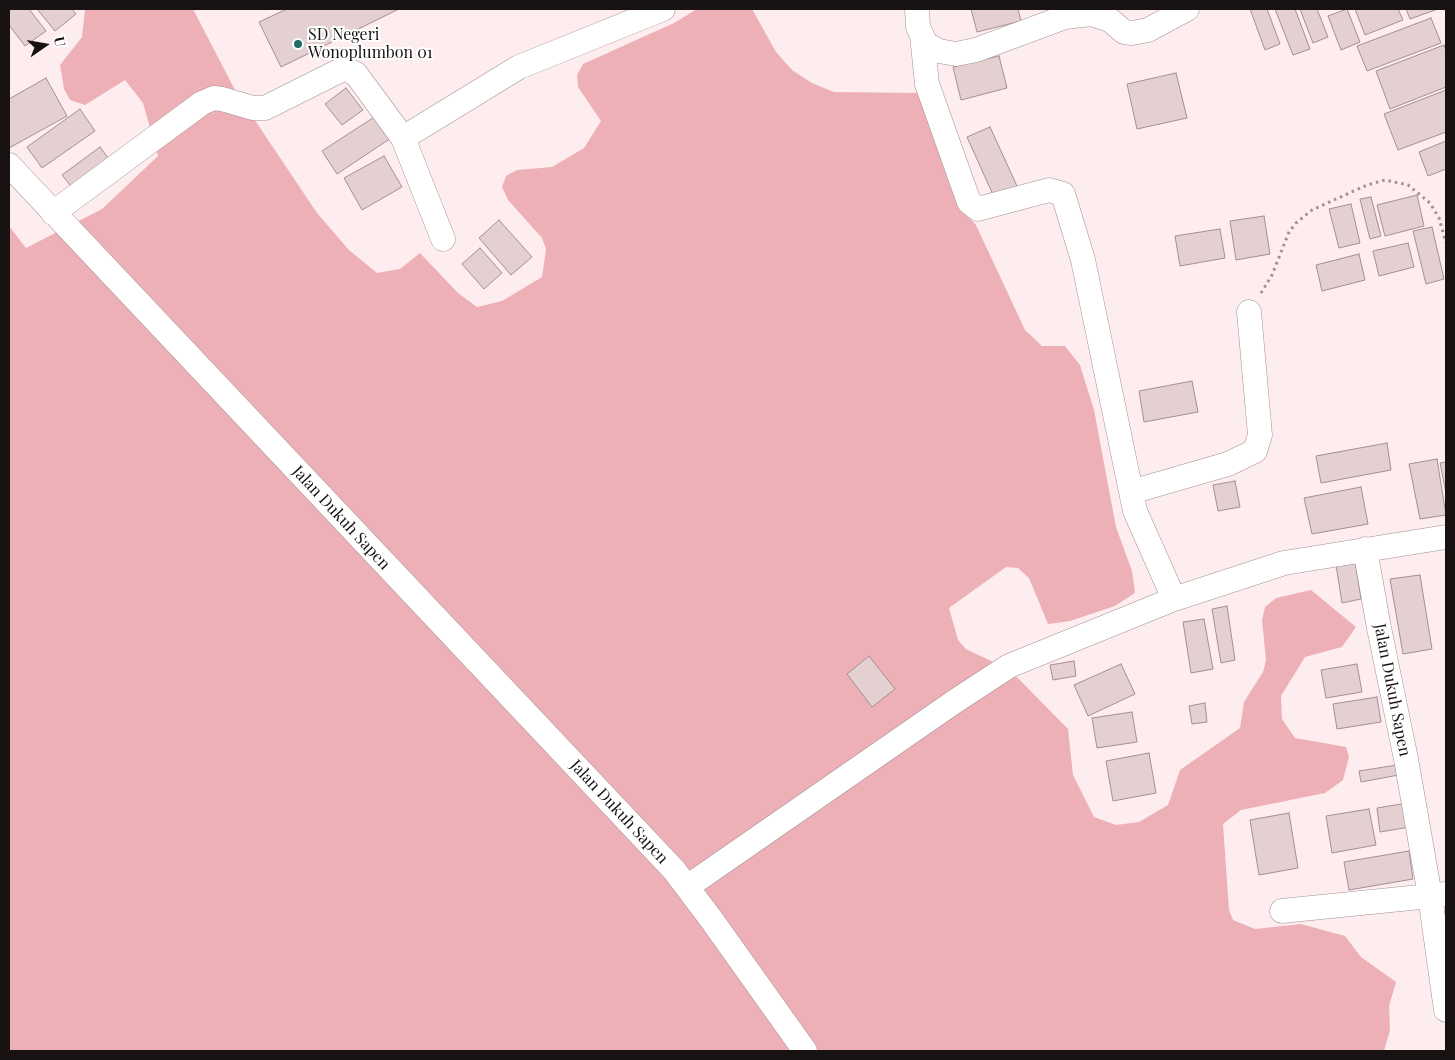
<!DOCTYPE html>
<html>
<head>
<meta charset="utf-8">
<style>
  body { margin:0 }
  #map { position:relative; width:1455px; height:1060px; overflow:hidden; background:#feedee; font-family:"Playfair Display",serif }
  canvas { display:block }
  .frame { position:absolute; inset:0; border:10px solid #191213; pointer-events:none }
  .north { position:absolute; left:20px; top:20px; width:50px; height:50px; -webkit-text-stroke:4px #fff; paint-order:stroke; rotate:77deg; font-size:14px; font-weight:700; line-height:20px; text-align:center; color:#191213 }
  .north::after { content:''; display:block; margin:auto; width:18px; height:22px; background:#191213; clip-path:polygon(50% 0,100% 100%,50% 72%,0 100%) }
</style>
</head>
<body>
<div id="map">
<canvas width="1455" height="1060"></canvas>
<div class="frame"></div>
<div class="north">U</div>
</div>
<script>
const c = document.querySelector('canvas').getContext('2d');
c.lineJoin = 'round';
function fill(path, color) {
  c.fillStyle = color;
  c.fill(path, 'evenodd');
}
function poly(rows) {
  const path = new Path2D();
  for (const r of rows) {
    path.moveTo(r[0], r[1]);
    for (let i = 2; i < r.length; i += 2) path.lineTo(r[i], r[i + 1]);
  }
  return path;
}
function trace(path, color, width, dash) {
  c.strokeStyle = color;
  c.lineWidth = width;
  c.lineCap = dash ? 'butt' : 'round';
  c.setLineDash(dash || []);
  c.stroke(path);
}
function drawText(font, color, halo, rows, align = 'center') {
  c.font = font + ' "Playfair Display",serif';
  c.lineWidth = 4;
  c.setLineDash([]);
  c.textBaseline = 'middle';
  c.strokeStyle = halo;
  c.fillStyle = color;
  for (const [text, x, y, turn = 0] of rows) {
    c.save();
    c.translate(x, y);
    c.rotate((+turn || 0) * Math.PI / 180);
    c.textAlign = isNaN(turn) ? turn : align;
    if (halo) c.strokeText(text, 0, 0);
    c.fillText(text, 0, 0);
    c.restore();
  }
}
fill(poly([
  [85,9,193,9,236,92,317,213,349,250,377,273,400,269,420,253,458,293,477,307,502,301,542,277,546,249,542,238,508,200,502,187,506,176,517,170,552,167,584,148,601,121,578,87,577,75,583,64,674,23,697,9,752,9,776,52,792,70,812,83,834,92,918,93,950,186,960,207,976,225,1025,330,1042,346,1065,346,1080,365,1094,410,1116,527,1132,571,1135,593,1115,606,1070,621,1048,624,1029,578,1018,568,1006,567,949,608,958,640,966,649,1010,670,1068,729,1073,775,1094,817,1116,825,1139,822,1168,805,1180,770,1240,728,1244,702,1263,672,1266,660,1262,620,1265,607,1276,598,1311,590,1356,627,1342,647,1305,657,1281,696,1282,719,1295,738,1346,747,1349,757,1343,780,1325,793,1241,810,1223,824,1229,910,1233,920,1255,929,1301,924,1345,936,1361,957,1396,982,1389,1006,1390,1030,1384,1051,9,1051,9,226,26,248,102,209,158,156,143,103,125,80,85,105,70,100,64,89,60,65,82,37]
]), '#eeb0b7');
const building = poly([
  [9,9,29,9,46,31,25,46,9,25,9,9],
  [37,9,72,9,76,14,55,31,37,9],
  [287,9,399,9,281,67,259,22,287,9],
  [971,9,1018,9,1021,21,977,32,971,9],
  [1250,9,1267,9,1280,44,1265,50,1250,9],
  [1275,9,1295,9,1310,49,1293,55,1275,9],
  [1300,9,1317,9,1328,37,1313,43,1300,9],
  [1347,9,1360,42,1341,50,1328,16,1347,9],
  [1355,9,1398,9,1403,20,1365,35,1355,9],
  [1406,9,1438,9,1410,19,1406,9],
  [1431,18,1441,43,1367,71,1357,46,1431,18],
  [1444,45,1446,51,1446,87,1390,109,1376,71,1444,45],
  [999,56,1007,88,961,100,953,67,999,56],
  [1176,73,1187,118,1137,129,1127,84,1176,73],
  [46,78,67,116,9,148,9,99,46,78],
  [346,88,363,110,342,125,325,104,346,88],
  [1446,90,1446,132,1398,150,1384,114,1446,90],
  [80,109,95,131,42,168,27,147,80,109],
  [379,114,394,136,337,174,322,151,379,114],
  [990,127,1017,186,994,197,967,137,990,127],
  [1446,141,1446,169,1428,176,1419,152,1446,141],
  [100,147,111,162,74,190,62,175,100,147],
  [384,156,402,187,362,210,344,178,384,156],
  [1417,195,1424,226,1385,236,1377,205,1417,195],
  [1371,197,1381,236,1370,239,1360,199,1371,197],
  [1351,204,1360,243,1339,248,1329,209,1351,204],
  [1264,216,1270,254,1236,260,1230,221,1264,216],
  [499,220,532,257,511,275,479,238,499,220],
  [1432,227,1444,279,1426,284,1413,231,1432,227],
  [1220,229,1225,258,1180,266,1175,236,1220,229],
  [1408,243,1414,267,1379,276,1373,251,1408,243],
  [480,248,502,273,484,289,462,264,480,248],
  [1359,254,1365,280,1322,291,1316,265,1359,254],
  [1192,381,1198,412,1144,422,1139,391,1192,381],
  [1387,443,1391,470,1321,483,1316,456,1387,443],
  [1437,459,1446,515,1420,519,1409,464,1437,459],
  [1446,462,1446,493,1440,463,1446,462],
  [1235,481,1240,507,1218,511,1213,485,1235,481],
  [1361,487,1368,524,1312,534,1304,498,1361,487],
  [1354,555,1361,599,1342,603,1335,558,1354,555],
  [1420,575,1432,649,1403,654,1390,579,1420,575],
  [1227,606,1235,660,1221,663,1212,609,1227,606],
  [1204,619,1213,669,1191,673,1183,622,1204,619],
  [869,656,895,689,872,707,847,674,869,656],
  [1074,661,1076,676,1053,680,1050,665,1074,661],
  [1121,664,1135,694,1088,716,1074,685,1121,664],
  [1357,664,1362,692,1326,698,1321,670,1357,664],
  [1377,697,1381,722,1337,729,1333,704,1377,697],
  [1205,703,1207,722,1192,724,1189,706,1205,703],
  [1132,712,1137,742,1097,748,1092,718,1132,712],
  [1149,753,1156,793,1113,801,1106,761,1149,753],
  [1403,764,1404,774,1361,782,1359,771,1403,764],
  [1407,803,1410,827,1380,832,1377,808,1407,803],
  [1369,809,1376,845,1332,853,1326,816,1369,809],
  [1289,813,1298,868,1259,875,1250,820,1289,813],
  [1409,851,1413,879,1349,890,1344,862,1409,851]
]);
fill(building, '#e4cfd1');
trace(building, '#a38f91', 1);
const minor = poly([
  [917,9,918,27,926,44,939,51,956,54,976,50,1065,17,1091,14,1110,20,1124,32,1132,33,1148,30,1187,9],
  [922,35,927,84,969,202,978,209,1049,190,1063,194,1083,260,1135,511,1174,599],
  [403,138,519,67,663,9],
  [9,165,674,870,711,919,805,1051],
  [53,213,202,103,214,98,222,99,253,108,265,108,341,70,346,69,356,74,403,138,443,239],
  [1131,492,1228,464,1255,451,1260,435,1249,312],
  [1365,549,1379,628,1406,759,1430,896,1446,894],
  [687,887,954,702,1009,666,1174,599,1284,563,1446,537],
  [1282,911,1430,896,1446,1010]
]);
trace(minor, '#a39092', 25);
trace(poly([
  [1261,293,1272,275,1289,232,1296,223,1312,210,1367,185,1385,180,1408,185,1430,203,1439,218,1446,243]
]), '#9d9192', 3, [2.5, 4]);
trace(minor, '#fff', 24);
for (const [x, y, r, color] of [
  [298,44,5,"#206b68"]
]) {
  const dot = new Path2D();
  dot.arc(x, y, r, 0, 2 * Math.PI);
  c.fillStyle = color;
  c.fill(dot);
  trace(dot, '#fff', 2);
}
drawText('16px', '#191213', '#fff', [
  ["SD Negeri",308,35],
  ["Wonoplumbon 01",308,53]
], 'left');
drawText('16px', '#191213', '#fff', [
  ["Jalan Dukuh Sapen",341,518,47],
  ["Jalan Dukuh Sapen",1392,690,79],
  ["Jalan Dukuh Sapen",619,812,47]
]);
</script>
</body>
</html>
